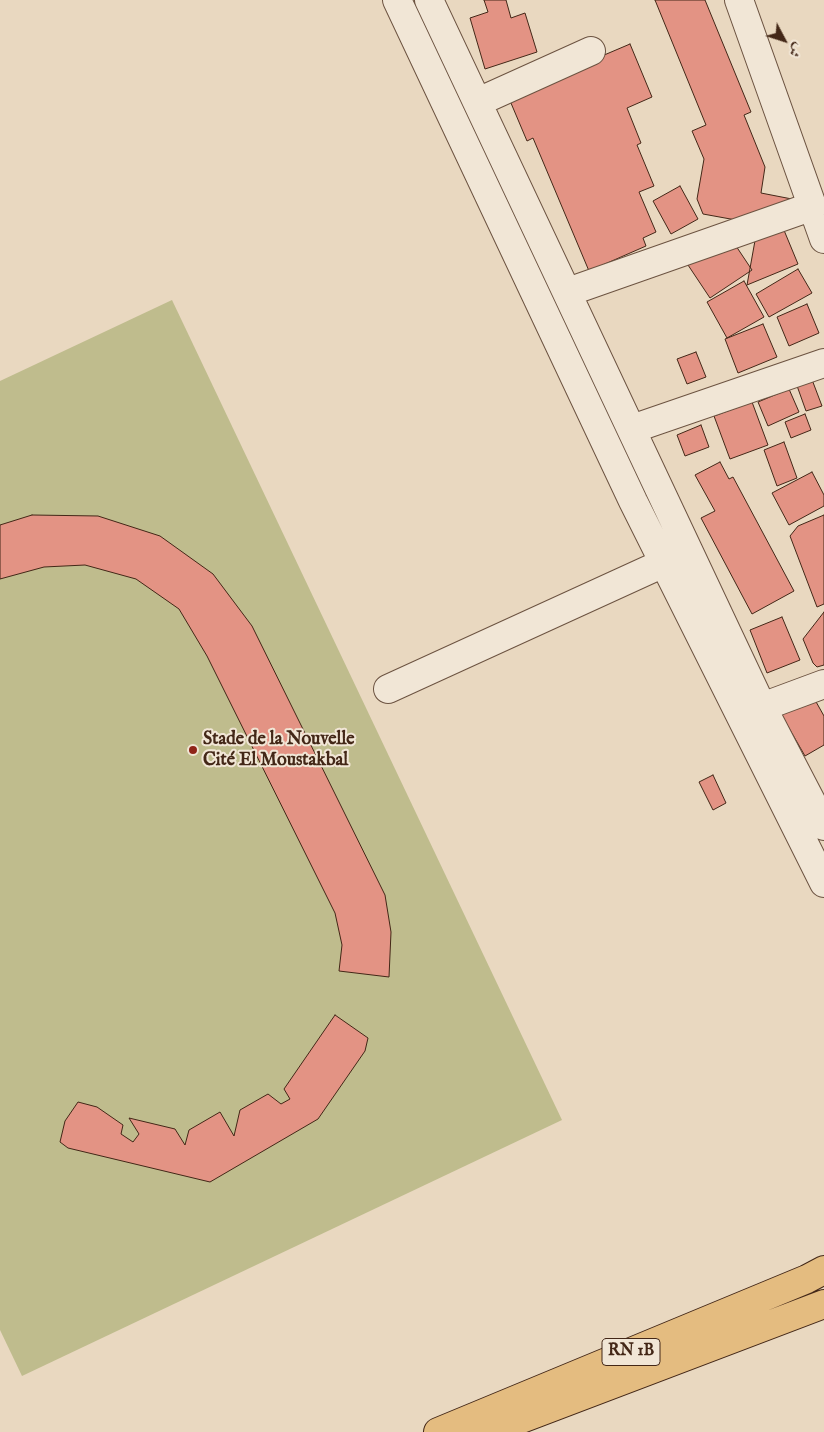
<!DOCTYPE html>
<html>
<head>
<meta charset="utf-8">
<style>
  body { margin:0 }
  #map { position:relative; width:824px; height:1432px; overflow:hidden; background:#e9d8c0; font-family:"IM FELL English",Amiri,serif }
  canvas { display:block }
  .north { position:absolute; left:759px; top:15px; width:50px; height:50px; -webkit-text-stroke:4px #f1e6d6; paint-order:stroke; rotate:130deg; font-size:14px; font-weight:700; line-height:20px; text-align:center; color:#432717 }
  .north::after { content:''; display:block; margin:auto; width:18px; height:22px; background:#432717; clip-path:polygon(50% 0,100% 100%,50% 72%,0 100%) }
</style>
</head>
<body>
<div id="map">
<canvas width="824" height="1432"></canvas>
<div class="north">ش</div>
</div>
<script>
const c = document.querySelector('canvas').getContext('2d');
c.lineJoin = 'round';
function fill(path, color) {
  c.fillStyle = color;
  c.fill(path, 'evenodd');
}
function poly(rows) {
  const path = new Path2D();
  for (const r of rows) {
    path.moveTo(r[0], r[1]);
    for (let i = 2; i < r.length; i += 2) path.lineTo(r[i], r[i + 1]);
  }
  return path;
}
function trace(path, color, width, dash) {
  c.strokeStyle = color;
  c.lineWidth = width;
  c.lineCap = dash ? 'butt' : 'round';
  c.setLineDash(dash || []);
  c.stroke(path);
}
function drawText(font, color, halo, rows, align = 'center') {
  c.font = font + ' "IM FELL English",serif';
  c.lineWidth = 4;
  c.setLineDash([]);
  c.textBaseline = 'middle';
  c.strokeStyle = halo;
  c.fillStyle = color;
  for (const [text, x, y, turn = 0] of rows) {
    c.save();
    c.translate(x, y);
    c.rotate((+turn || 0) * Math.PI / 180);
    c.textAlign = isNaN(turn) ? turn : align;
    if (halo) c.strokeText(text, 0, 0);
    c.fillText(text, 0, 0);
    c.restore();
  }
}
fill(poly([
  [172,300,562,1120,22,1376,0,1330,0,381]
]), '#bfbc8d');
const building = poly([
  [484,0,506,0,511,18,525,13,537,52,485,69,470,18,488,12,484,0],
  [655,0,705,0,751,112,744,115,765,167,761,193,797,200,781,223,798,264,747,285,758,224,703,214,697,199,704,159,692,131,706,125,655,0],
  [630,44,652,97,627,108,641,143,637,145,654,186,639,192,656,232,643,238,646,246,589,271,533,138,527,141,508,96,630,44],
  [680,186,698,219,671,234,653,201,680,186],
  [728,234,752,270,710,298,686,262,728,234],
  [798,269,812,293,769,317,756,294,798,269],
  [744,281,764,317,727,338,707,302,744,281],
  [807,304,819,333,789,346,777,317,807,304],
  [763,324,777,357,738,373,725,339,763,324],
  [696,352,706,377,687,384,677,359,696,352],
  [811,377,822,406,806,411,796,383,811,377],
  [789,389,799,412,768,426,758,402,789,389],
  [752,402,768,445,730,459,714,416,752,402],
  [805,414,811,430,791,438,785,422,805,414],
  [701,425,709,447,685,456,677,435,701,425],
  [784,442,797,478,777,486,764,450,784,442],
  [720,462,729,479,733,477,794,591,752,614,701,518,715,511,695,475,720,462],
  [812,472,824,495,824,506,789,525,772,493,812,472],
  [32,515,98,516,160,536,213,574,252,626,385,895,391,932,389,977,339,971,342,945,335,913,207,656,179,609,136,579,85,565,44,567,0,579,0,525,32,515],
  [824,515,824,604,817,607,790,536,798,526,824,515],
  [824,612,824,665,817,667,813,663,803,639,824,612],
  [782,617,800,660,767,673,750,630,782,617],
  [810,691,824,716,824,745,805,756,778,709,810,691],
  [713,775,726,803,713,810,699,782,713,775],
  [335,1015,368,1038,365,1051,318,1119,210,1182,68,1148,60,1142,65,1121,78,1102,97,1107,123,1125,121,1134,133,1142,139,1134,129,1118,175,1129,185,1145,189,1130,220,1112,234,1136,240,1110,268,1094,281,1104,290,1099,284,1089,335,1015]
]);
fill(building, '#e39384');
trace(building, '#432717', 1);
const minor = poly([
  [397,0,633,501,824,883],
  [429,0,762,707,824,826],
  [739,0,824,239],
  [478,102,591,51],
  [568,292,813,206],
  [632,429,824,363],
  [388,689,679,556],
  [762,707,824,684]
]);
const major = poly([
  [438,1432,807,1279,824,1270],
  [487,1432,824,1304]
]);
trace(minor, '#6c5341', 30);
trace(major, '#432717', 30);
trace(minor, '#f1e6d6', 28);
trace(major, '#e4bc80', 28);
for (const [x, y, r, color] of [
  [193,750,5,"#8f2418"]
]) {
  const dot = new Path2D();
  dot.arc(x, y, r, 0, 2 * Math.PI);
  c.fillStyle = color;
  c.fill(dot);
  trace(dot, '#f1e6d6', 2);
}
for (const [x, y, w] of [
  [631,1352,58]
]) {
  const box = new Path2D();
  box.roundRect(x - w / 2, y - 13.5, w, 27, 4);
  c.fillStyle = '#f1e6d6';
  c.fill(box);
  trace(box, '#432717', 1);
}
drawText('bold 16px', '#432717', null, [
  ["RN 1B",631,1352]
]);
drawText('bold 18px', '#432717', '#f1e6d6', [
  ["Stade de la Nouvelle",203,740],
  ["Cité El Moustakbal",203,761]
], 'left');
</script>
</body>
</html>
